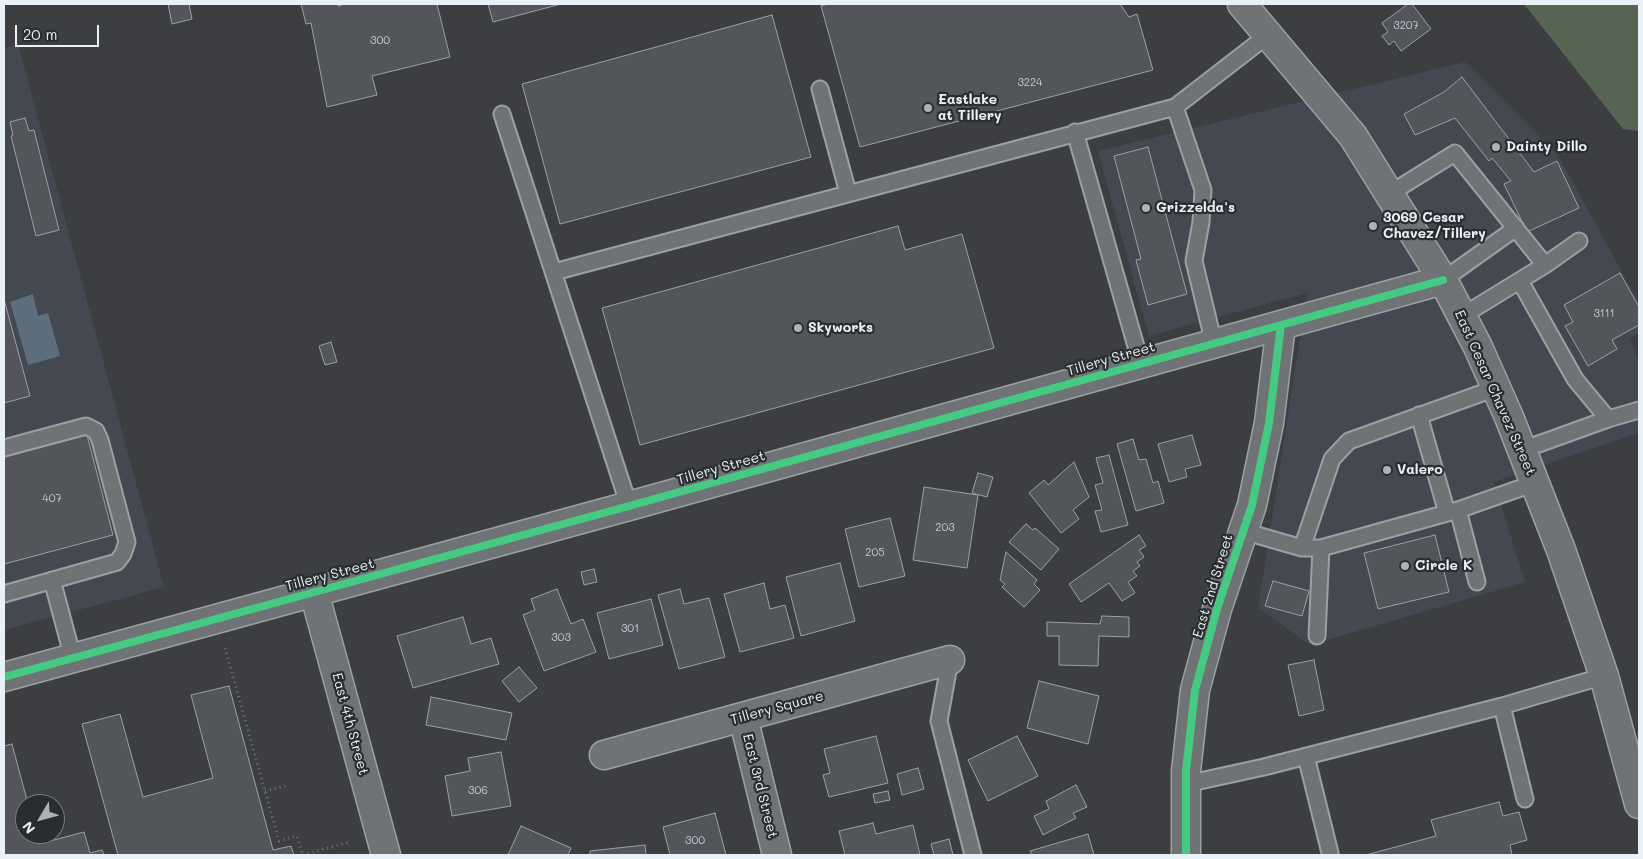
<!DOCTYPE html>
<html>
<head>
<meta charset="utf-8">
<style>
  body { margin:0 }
  #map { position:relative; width:1643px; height:859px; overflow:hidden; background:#3c3e41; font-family:Mali,sans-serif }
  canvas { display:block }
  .frame { position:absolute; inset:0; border:5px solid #e8f1f8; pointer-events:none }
  .north { position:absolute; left:15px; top:794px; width:50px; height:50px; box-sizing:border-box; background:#2a2d2e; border:1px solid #767b7f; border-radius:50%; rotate:233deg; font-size:14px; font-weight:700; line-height:20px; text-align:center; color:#e8f1f8 }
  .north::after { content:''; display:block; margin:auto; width:18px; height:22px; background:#acb2b8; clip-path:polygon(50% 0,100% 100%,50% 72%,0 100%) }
  .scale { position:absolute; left:15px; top:25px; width:84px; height:22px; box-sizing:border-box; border:2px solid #e8f1f8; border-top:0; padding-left:6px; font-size:15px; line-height:18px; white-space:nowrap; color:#e8f1f8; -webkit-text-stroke:4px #2a2d2e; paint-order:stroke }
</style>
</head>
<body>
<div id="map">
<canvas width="1643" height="859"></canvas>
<div class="frame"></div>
<div class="north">N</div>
<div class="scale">20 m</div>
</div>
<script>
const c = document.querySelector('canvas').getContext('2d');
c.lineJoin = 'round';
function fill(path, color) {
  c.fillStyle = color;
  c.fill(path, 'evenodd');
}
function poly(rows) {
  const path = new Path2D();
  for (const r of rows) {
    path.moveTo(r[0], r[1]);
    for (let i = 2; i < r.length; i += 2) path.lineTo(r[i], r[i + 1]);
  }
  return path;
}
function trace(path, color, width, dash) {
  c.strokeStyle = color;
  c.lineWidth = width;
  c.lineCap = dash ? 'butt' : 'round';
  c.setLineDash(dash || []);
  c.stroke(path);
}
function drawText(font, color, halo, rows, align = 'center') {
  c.font = font + ' Mali,sans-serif';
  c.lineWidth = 4.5;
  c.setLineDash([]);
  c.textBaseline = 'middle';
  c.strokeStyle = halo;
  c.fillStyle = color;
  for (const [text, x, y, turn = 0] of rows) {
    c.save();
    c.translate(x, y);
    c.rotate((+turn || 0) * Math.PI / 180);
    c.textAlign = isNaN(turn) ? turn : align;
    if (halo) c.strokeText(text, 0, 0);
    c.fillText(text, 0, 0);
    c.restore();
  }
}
fill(poly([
  [18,44,164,587,4,630,4,48],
  [1465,62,1558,155,1639,303,1639,333,1630,339,1639,361,1639,433,1494,482,1525,582,1310,645,1258,608,1307,293,1149,336,1098,151]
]), '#434851');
fill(poly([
  [1524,4,1639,4,1639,131,1623,129]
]), '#556551');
fill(poly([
  [33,294,38,316,48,313,60,356,28,365,10,302]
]), '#5d6f7c');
const building = poly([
  [168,4,189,4,192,19,172,24,168,4],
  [301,4,338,4,338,6,345,4,437,4,450,57,372,76,377,95,327,107,311,23,306,24,301,4],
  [488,4,561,4,493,22,488,4],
  [828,4,1120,4,1129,17,1137,14,1153,70,860,147,821,6,828,4],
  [1408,4,1412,4,1431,29,1401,51,1394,41,1389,45,1382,36,1388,32,1382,23,1408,4],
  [772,15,811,157,560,224,522,84,772,15],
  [1462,77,1534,172,1557,161,1579,208,1527,232,1504,184,1511,181,1492,158,1489,161,1455,118,1415,135,1404,114,1444,92,1462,77],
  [25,118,29,131,34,130,59,230,36,236,11,136,13,135,10,122,25,118],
  [1148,147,1187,294,1148,305,1136,260,1141,259,1114,156,1148,147],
  [898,226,905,250,962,234,994,348,640,445,602,308,898,226],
  [1620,273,1639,307,1639,325,1612,340,1617,349,1588,366,1565,326,1573,322,1564,305,1620,273],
  [4,299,30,396,4,403,4,299],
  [331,342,337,362,325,365,319,346,331,342],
  [87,435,113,535,4,564,4,457,87,435],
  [1192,435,1201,465,1185,469,1187,477,1169,482,1158,444,1192,435],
  [1133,439,1139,460,1146,459,1153,483,1158,481,1164,503,1136,511,1117,444,1133,439],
  [1109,455,1128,525,1101,532,1095,511,1102,510,1095,485,1103,483,1096,458,1109,455],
  [1074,462,1089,497,1073,510,1079,519,1061,533,1029,493,1044,480,1048,485,1074,462],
  [978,473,993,477,987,497,972,493,978,473],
  [924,487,978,495,967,568,913,560,924,487],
  [890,518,905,576,859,587,845,529,890,518],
  [1026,524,1033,530,1035,528,1059,549,1041,570,1009,542,1026,524],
  [1139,535,1146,546,1139,550,1144,557,1137,562,1140,566,1133,571,1137,576,1128,582,1135,593,1122,601,1109,583,1081,602,1069,584,1139,535],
  [1435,535,1449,592,1378,609,1364,553,1435,535],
  [1006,552,1037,580,1034,584,1040,590,1024,607,1002,587,1005,584,1000,580,1006,552],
  [840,563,855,621,801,636,786,577,840,563],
  [594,569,597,582,584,585,581,572,594,569],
  [1273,581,1309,591,1302,616,1265,606,1273,581],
  [764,583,770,609,785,605,794,638,740,652,724,594,764,583],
  [557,589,571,624,583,619,596,652,544,671,523,615,535,610,531,599,557,589],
  [680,589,684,604,709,598,725,657,679,669,658,595,680,589],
  [651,599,663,645,609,659,597,613,651,599],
  [1102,616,1129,617,1129,637,1099,636,1098,666,1059,665,1059,636,1047,636,1047,622,1100,624,1102,616],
  [463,617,471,644,491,638,499,664,413,688,397,636,463,617],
  [1314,660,1324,710,1299,716,1288,665,1314,660],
  [519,667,537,688,519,702,502,681,519,667],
  [1039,681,1099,696,1088,744,1027,728,1039,681],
  [229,686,273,850,291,846,294,855,118,855,82,724,120,714,143,797,213,778,191,695,229,686],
  [431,697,512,713,506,740,426,725,431,697],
  [876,736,888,783,829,797,823,775,830,773,824,749,876,736],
  [1017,736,1038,776,988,801,968,760,1017,736],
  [12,744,28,804,25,804,25,834,36,834,39,844,84,832,90,853,102,850,104,855,4,855,4,746,12,744],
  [501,752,511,806,452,816,445,776,470,771,468,758,501,752],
  [918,768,924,789,902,795,897,774,918,768],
  [1076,785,1087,807,1073,813,1076,818,1043,835,1034,816,1049,809,1046,801,1076,785],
  [888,791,890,800,875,803,873,794,888,791],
  [1499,802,1503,816,1519,812,1527,840,1510,845,1512,855,1366,855,1436,836,1431,820,1499,802],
  [715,813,726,855,670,855,663,827,715,813],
  [873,823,876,834,913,825,920,855,845,855,839,831,873,823],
  [521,826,571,848,568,855,508,855,521,826],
  [1088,834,1094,855,1032,855,1030,851,1088,834],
  [949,839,953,855,934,855,931,844,949,839],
  [645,845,646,855,590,855,590,851,645,845]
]);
fill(building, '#52555a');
trace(building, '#9da0a3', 1);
const lane = poly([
  [820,89,848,193],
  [1175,107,1203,190,1201,222,1194,261,1214,344],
  [502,114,629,506],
  [1075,132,1141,364],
  [1389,194,1455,153,1545,265,1462,316],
  [1545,265,1579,241],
  [554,272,1175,107,1268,35],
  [1443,280,1516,228],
  [1520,281,1575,379,1608,419,1522,450],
  [1419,415,1447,513],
  [1608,419,1639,410],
  [4,448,86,426,96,431,100,440,127,542,123,554,117,562,4,594],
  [1458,510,1477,582],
  [1243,531,1302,548,1321,548,1458,510,1535,483],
  [1302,548,1332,459,1349,441,1496,388],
  [52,580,73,658],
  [1317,636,1321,548],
  [950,660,939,721,973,855],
  [1502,706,1525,799],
  [1306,756,1330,853],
  [1186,784,1264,767,1502,706,1604,676]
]);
const street = poly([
  [314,592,386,855],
  [743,717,777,855],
  [604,755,950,660]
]);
const secondary = poly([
  [1242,4,1353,136,1443,280,1478,347,1509,417,1561,550,1604,676,1639,804],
  [4,677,629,506,1443,280],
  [1186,855,1186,771,1195,690,1217,609,1252,505,1269,423,1281,325]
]);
trace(lane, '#9da0a3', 19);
trace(street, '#9da0a3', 31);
trace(secondary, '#9da0a3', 31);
trace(poly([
  [225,648,279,841,297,836,303,855],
  [265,791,286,786],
  [303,855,350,842]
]), '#707273', 3, [1, 4]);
trace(lane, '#6f7376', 15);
trace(street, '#6f7376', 28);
trace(secondary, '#6f7376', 28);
trace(poly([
  [4,677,629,506,1443,280],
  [1186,855,1186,771,1195,690,1217,609,1252,505,1269,423,1281,325]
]), '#46c982', 8);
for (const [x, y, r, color] of [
  [928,108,5,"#acb2b8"],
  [1496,147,5,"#acb2b8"],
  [1146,208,5,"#acb2b8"],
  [1373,226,5,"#acb2b8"],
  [798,328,5,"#acb2b8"],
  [1387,470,5,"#acb2b8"],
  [1405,566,5,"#acb2b8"]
]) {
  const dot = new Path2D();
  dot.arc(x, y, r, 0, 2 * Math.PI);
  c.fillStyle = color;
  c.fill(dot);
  trace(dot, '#2a2d2e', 2);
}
drawText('11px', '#c2cad0', null, [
  ["3207",1406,26],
  ["300",380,41],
  ["3224",1030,83],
  ["3111",1604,314],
  ["407",52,499],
  ["203",945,528],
  ["205",875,553],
  ["301",630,629],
  ["303",561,638],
  ["306",478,791],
  ["300",695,841]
]);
drawText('bold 14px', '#e8f1f8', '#2a2d2e', [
  ["Eastlake",938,100],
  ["at Tillery",938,116],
  ["Dainty Dillo",1506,147],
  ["Grizzelda's",1156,208],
  ["3069 Cesar",1383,218],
  ["Chavez/Tillery",1383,234],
  ["Skyworks",808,328],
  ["Valero",1397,470],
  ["Circle K",1415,566]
], 'left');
drawText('14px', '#e8f1f8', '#2a2d2e', [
  ["Tillery Street",1111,359,-16],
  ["East Cesar Chavez Street",1495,393,66],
  ["Tillery Street",721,468,-16],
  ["Tillery Street",330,575,-15],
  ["East 2nd Street",1213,586,-73],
  ["Tillery Square",777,708,-15],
  ["East 4th Street",350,724,75],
  ["East 3rd Street",760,786,76]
]);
</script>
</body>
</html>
